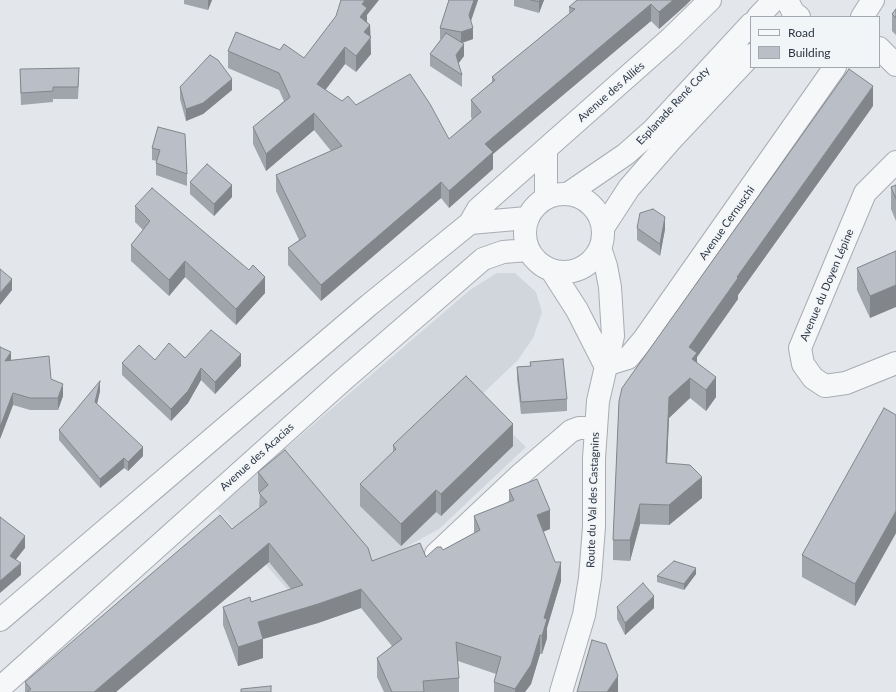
<!DOCTYPE html>
<html>
<head>
<meta charset="utf-8">
<style>
  body { margin:0 }
  #map { position:relative; width:896px; height:692px; overflow:hidden; background:#e3e6ea; font-family:Lato,sans-serif }
  canvas { display:block }
  .legend { position:absolute; left:750px; top:16px; width:130px; height:52px; box-sizing:border-box; background:#f2f5f8; border:1px solid #a2a8af; margin:0; padding:5px 7px; list-style:none; font-size:12px; color:#2b3542 }
  .legend li { display:flex; align-items:center; gap:8px; height:20px }
  .legend b { width:20px; border:1px solid #a2a8af }
</style>
</head>
<body>
<div id="map">
<canvas width="896" height="692"></canvas>
<ul class="legend">
<li><b style="height:5px;background:#f5f7f9"></b>Road</li>
<li><b style="height:11px;background:#babfc7"></b>Building</li>
</ul>
</div>
<script>
const c = document.querySelector('canvas').getContext('2d');
c.lineJoin = 'round';
function fill(path, color) {
  c.fillStyle = color;
  c.fill(path, 'evenodd');
}
function poly(rows) {
  const path = new Path2D();
  for (const r of rows) {
    if (r.length === 3) {
      path.moveTo(r[0] + r[2], r[1]);
      path.arc(r[0], r[1], r[2], 0, 2 * Math.PI);
      continue;
    }
    path.moveTo(r[0], r[1]);
    for (let i = 2; i < r.length; i += 2) path.lineTo(r[i], r[i + 1]);
  }
  return path;
}
function trace(path, color, width, dash) {
  c.strokeStyle = color;
  c.lineWidth = width;
  c.lineCap = dash ? 'butt' : 'round';
  c.setLineDash(dash || []);
  c.stroke(path);
}
function drawText(font, color, halo, rows, align = 'center') {
  c.font = font + ' Lato,sans-serif';
  c.lineWidth = 3;
  c.setLineDash([]);
  c.textBaseline = 'middle';
  c.strokeStyle = halo;
  c.fillStyle = color;
  for (const [text, x, y, turn = 0] of rows) {
    c.save();
    c.translate(x, y);
    c.rotate((+turn || 0) * Math.PI / 180);
    c.textAlign = isNaN(turn) ? turn : align;
    if (halo) c.strokeText(text, 0, 0);
    c.fillText(text, 0, 0);
    c.restore();
  }
}
fill(poly([
  [497,273,515,273,536,292,542,312,533,338,518,360,477,399,526,447,439,529,404,548,296,599,216,508,470,290]
]), '#d1d5dc');
const minor = poly([
  [787,0,793,12,799,17],
  [758,17,774,0],
  [862,17,873,0],
  [879,48,896,65],
  [546,149,546,197],
  [896,162,865,193,800,348,803,364,813,378,825,386,846,383,896,363],
  [569,193,626,154,653,130,751,24],
  [564,233,39],
  [470,223,527,218],
  [603,228,629,188,671,140,751,55],
  [552,271,577,310,605,365],
  [605,365,628,358,644,339,835,67],
  [436,554,521,474,571,431,579,428,596,428],
  [0,620,369,305,470,223,478,209,671,38,710,0],
  [0,688,342,381,483,259,503,252,528,250],
  [561,692,584,615,590,578,594,527,594,458,598,401,613,336,610,287,606,266,600,248]
]);
trace(minor, '#a8adb4', 24);
trace(minor, '#f5f7f9', 22);
fill(poly([
  [184,0,212,0,208,10,184,4],
  [449,0,478,0,471,21,473,39,462,43,464,56,458,63,462,75,462,87,430,66,430,54,441,39,440,39,440,28],
  [514,0,544,0,539,13,514,6],
  [577,0,686,5,659,29,651,21,493,154,493,169,449,208,441,198,321,301,288,265,288,248,299,240,276,191,276,175,331,151,314,130,266,171,253,144,253,127,284,101,279,90,228,68,228,51,280,50,304,58,367,15,367,22,370,25,371,54,356,72,345,64,325,90,342,101,356,105,449,139,472,119,471,117,471,100,492,82,492,77,569,14,569,7],
  [896,9,896,35,892,31,892,14],
  [20,69,79,79,78,99,53,99,53,102,21,105,20,81],
  [180,87,232,90,203,114,186,121,180,99],
  [873,106,738,295,738,299,697,357,697,362,716,397,706,411,690,398,669,418,667,464,702,498,669,525,640,524,630,561,613,560,613,540,619,401],
  [158,127,187,174,187,186,156,175,156,163,157,161,152,160,152,148],
  [190,182,232,197,214,216,190,194],
  [896,185,896,221,891,209,891,187],
  [135,206,265,293,236,325,185,277,169,296,131,261,131,245,143,230,135,222],
  [637,228,665,229,660,256,637,240],
  [896,251,870,318,857,290,857,268],
  [0,347,11,360,51,379,63,396,58,410,30,410,13,405,0,439],
  [185,358,241,366,215,394,201,380,188,403,171,421,122,375,122,363,155,360],
  [530,362,567,399,567,411,521,414,517,379,517,367,530,366],
  [100,391,97,404,143,456,128,471,124,468,100,488,59,440,59,430],
  [896,415,896,533,855,606,802,577,802,555],
  [393,445,513,446,441,516,436,512,401,546,360,506,360,484,393,452],
  [258,472,372,561,426,557,443,550,474,533,474,516,509,502,509,490,550,529,543,532,561,581,547,628,547,638,542,654,540,654,531,684,525,692,494,692,494,682,496,674,458,661,459,678,459,692,384,692,377,677,377,658,392,646,361,608,318,623,263,639,263,658,238,666,223,625,223,607,251,602,291,589,269,562,116,692,25,692,25,682,232,529,259,508,260,493,258,491],
  [696,574,684,590,657,582,657,576],
  [617,607,654,608,625,635,617,619]
]), '#a0a4ab');
fill(poly([
  [208,0,212,0,208,10],
  [365,0,379,0,367,15,367,25,360,17,362,4],
  [474,0,478,0,469,26,469,15],
  [540,0,544,0,539,13,539,2],
  [673,0,691,0,686,5,659,29,659,12],
  [651,4,651,21,493,154,493,169,449,208,449,191,485,144],
  [370,25,371,54,356,72,356,56,364,32],
  [473,28,473,39,461,43,461,32],
  [464,44,464,56,456,67,456,55],
  [345,47,345,64,317,101,317,84],
  [232,79,232,90,203,114,186,121,186,109],
  [873,86,873,106,738,295,738,299,697,357,697,373,689,347,737,277],
  [314,113,314,130,266,171,266,154],
  [441,182,441,198,321,301,321,285],
  [232,185,232,197,214,216,214,204],
  [665,217,665,229,660,256,660,244],
  [185,261,185,277,169,296,169,280],
  [265,277,265,293,236,325,236,309],
  [12,279,12,290,0,305,0,293],
  [896,285,896,307,870,318,870,296],
  [11,352,11,364,5,361],
  [241,354,241,366,215,394,215,382],
  [201,368,201,380,188,403,171,421,171,409],
  [716,377,716,397,706,411,706,390],
  [690,378,690,398,669,418,666,484,666,463,669,397],
  [100,381,100,391,95,412,95,402],
  [63,384,63,396,58,410,58,398],
  [13,393,13,405,0,439,0,427],
  [513,424,513,446,441,516,441,494],
  [143,447,143,456,128,471,128,462],
  [124,458,124,468,100,488,100,479],
  [702,477,702,498,669,525,669,505],
  [436,490,436,512,401,546,401,524],
  [640,504,640,524,630,561,630,540],
  [550,510,550,529,537,534,537,515],
  [896,511,896,533,855,606,855,584],
  [25,536,25,548,10,567,10,556],
  [269,543,269,562,116,692,94,692],
  [561,562,561,581,547,628,547,638,542,654,542,636,544,618],
  [21,563,21,575,0,593,0,581],
  [696,568,696,574,684,590,684,584],
  [361,589,361,608,318,623,263,639,263,658,238,666,238,647,258,622],
  [654,596,654,608,625,635,625,623],
  [540,635,540,654,531,684,525,692,515,692,515,689],
  [618,676,618,692,607,692]
]), '#82868b');
const building = poly([
  [341,0,365,0,362,4,367,8,360,17,370,25,364,32,371,37,356,56,345,47,317,84,342,101,348,96,356,105,410,74,430,104,449,139,481,112,471,100,495,80,492,77,575,9,569,7,577,0,673,0,659,12,651,4,485,144,493,152,449,191,441,182,321,285,288,248,306,236,276,175,342,146,314,113,266,154,253,127,290,97,279,73,228,51,236,32,280,50,284,44,304,58,336,16,341,0],
  [449,0,474,0,469,15,473,28,461,32,440,28,449,0],
  [531,0,540,0,539,2,531,0],
  [896,9,896,18,892,14,896,9],
  [446,33,464,44,456,55,462,75,430,54,446,33],
  [210,55,218,60,232,79,203,103,186,109,180,87,210,55],
  [79,68,78,87,53,87,53,91,21,93,20,69,79,68],
  [849,69,873,86,737,277,738,278,689,347,697,353,692,359,716,377,706,390,690,378,669,397,666,463,690,465,702,477,669,505,640,504,630,540,613,540,619,401,622,388,849,69],
  [158,127,185,134,187,174,156,163,160,150,152,148,158,127],
  [207,164,232,185,214,204,190,182,207,164],
  [896,185,896,199,891,187,896,185],
  [152,188,249,270,253,265,265,277,236,309,185,261,169,280,131,245,150,221,135,206,152,188],
  [653,209,665,217,660,244,637,228,640,213,653,209],
  [896,251,896,285,870,296,857,268,896,251],
  [0,269,12,279,0,293,0,269],
  [211,330,241,354,215,382,201,368,188,391,171,409,122,363,139,345,155,360,169,343,185,358,211,330],
  [0,347,11,352,5,361,49,356,51,379,63,384,58,398,30,398,13,393,0,427,0,347],
  [563,359,567,399,521,402,517,367,531,366,530,362,563,359],
  [466,376,513,424,441,494,436,490,401,524,360,484,396,449,393,445,466,376],
  [100,381,95,402,143,447,128,462,124,458,100,479,59,430,100,381],
  [884,408,896,415,896,511,855,584,802,555,884,408],
  [285,450,368,548,372,561,420,543,426,557,437,547,441,547,443,550,480,530,474,516,476,515,514,500,509,490,537,479,550,510,537,515,555,562,561,562,544,618,547,619,542,636,540,635,531,665,515,689,494,682,501,657,456,642,459,678,423,681,424,692,392,692,377,658,402,639,361,589,318,604,258,622,263,639,238,647,223,607,250,597,251,602,303,585,269,543,94,692,27,692,31,689,25,682,220,515,232,529,267,502,259,493,268,485,258,472,285,450],
  [0,517,25,536,10,556,21,563,0,581,0,517],
  [674,561,696,568,684,584,657,576,674,561],
  [643,583,654,596,625,623,617,607,643,583],
  [592,640,606,644,618,676,607,692,577,692,592,640],
  [271,686,271,692,241,692,241,689,271,686]
]);
fill(building, '#babfc7');
trace(building, '#82868b', 1);
drawText('11px', '#2b3542', '#f2f5f8', [
  ["Avenue des Alliés",611,92,-41],
  ["Esplanade René Coty",673,106,-47],
  ["Avenue Cernuschi",727,223,-55],
  ["Avenue du Doyen Lépine",827,285,-67],
  ["Avenue des Acacias",257,457,-42],
  ["Route du Val des Castagnins",593,500,-88]
]);
</script>
</body>
</html>
